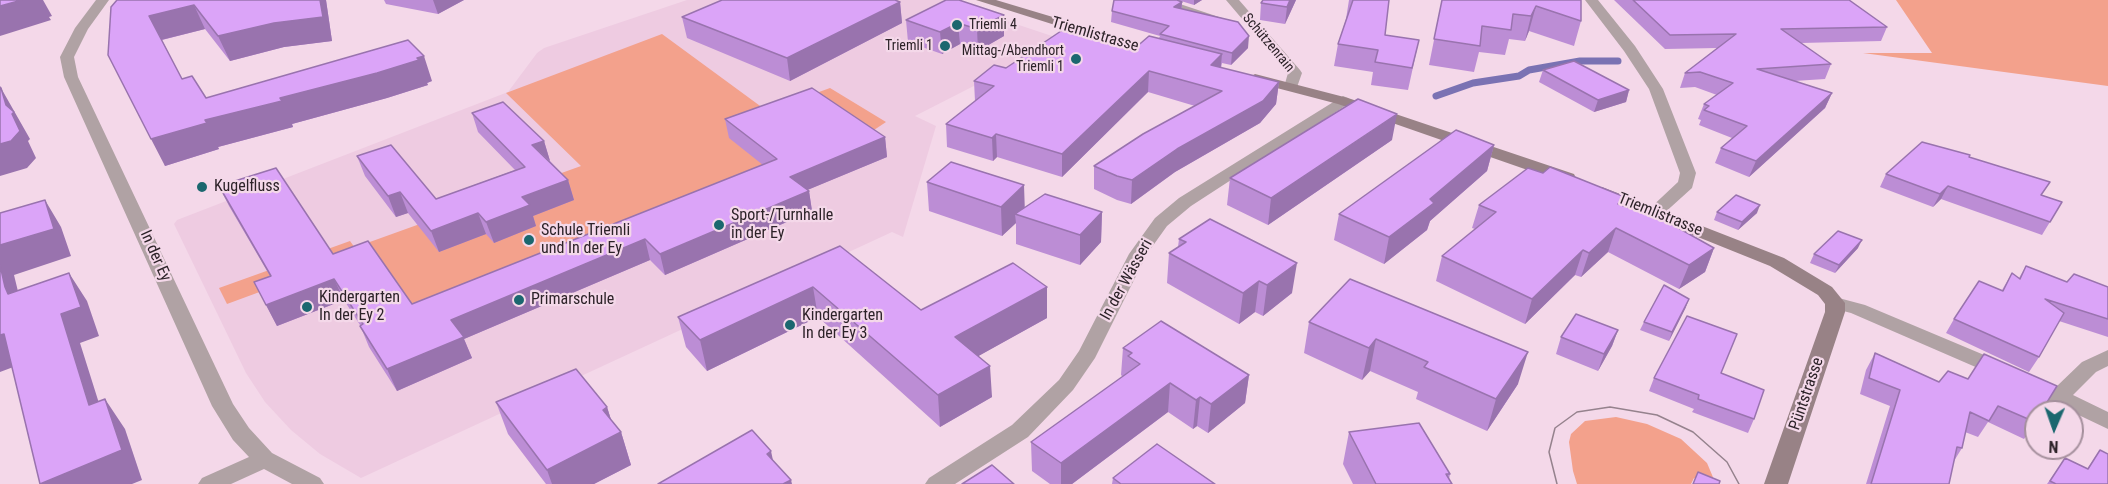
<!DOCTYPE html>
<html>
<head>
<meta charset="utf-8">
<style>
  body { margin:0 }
  #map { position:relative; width:2108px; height:484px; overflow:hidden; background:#f4d8e9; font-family:"Roboto Condensed",sans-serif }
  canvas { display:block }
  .north { position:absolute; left:2024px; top:400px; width:60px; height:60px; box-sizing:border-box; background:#f4d8e9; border:2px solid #a48f9c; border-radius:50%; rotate:182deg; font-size:16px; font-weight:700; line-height:24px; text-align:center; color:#2c2228 }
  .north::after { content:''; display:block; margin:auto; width:21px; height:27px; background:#1b676f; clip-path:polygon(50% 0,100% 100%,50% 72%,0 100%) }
</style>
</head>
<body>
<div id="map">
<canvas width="2108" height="484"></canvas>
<div class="north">N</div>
</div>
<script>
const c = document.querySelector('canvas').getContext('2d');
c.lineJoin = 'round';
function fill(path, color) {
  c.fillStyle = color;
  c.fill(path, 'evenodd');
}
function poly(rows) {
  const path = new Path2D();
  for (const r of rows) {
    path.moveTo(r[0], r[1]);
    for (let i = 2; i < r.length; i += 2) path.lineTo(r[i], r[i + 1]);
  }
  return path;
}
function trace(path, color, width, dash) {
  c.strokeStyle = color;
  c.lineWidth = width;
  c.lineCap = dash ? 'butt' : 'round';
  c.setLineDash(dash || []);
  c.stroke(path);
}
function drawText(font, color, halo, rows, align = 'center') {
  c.font = font + ' "Roboto Condensed",sans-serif';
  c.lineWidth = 4.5;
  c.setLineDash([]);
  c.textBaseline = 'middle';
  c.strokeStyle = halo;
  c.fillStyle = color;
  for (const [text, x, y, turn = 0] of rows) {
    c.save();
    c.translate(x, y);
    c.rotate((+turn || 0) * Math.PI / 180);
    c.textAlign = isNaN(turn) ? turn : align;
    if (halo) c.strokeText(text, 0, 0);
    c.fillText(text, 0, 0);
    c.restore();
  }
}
fill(poly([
  [687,0,944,0,1064,40,915,116,936,126,903,237,892,232,361,478,320,454,291,430,265,402,246,373,174,224,177,220,508,92,537,53,544,48]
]), '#eecbe1');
fill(poly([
  [1896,0,2108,0,2108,86,1863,53,1932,53],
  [662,34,767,111,830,88,886,122,871,132,636,218,412,304,367,243,581,166,506,93],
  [350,241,360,255,227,304,219,288],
  [1616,417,1647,424,1681,439,1707,463,1715,482,1707,484,1694,478,1691,484,1577,484,1573,471,1569,442,1571,434,1585,421]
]), '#f3a18c');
trace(poly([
  [1436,96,1473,83,1519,76,1529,70,1580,61,1618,61]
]), '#7a72b3', 7);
fill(poly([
  [96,0,109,0,88,29,74,57,78,77,233,404,249,428,272,453,320,478,324,484,292,484,264,469,231,484,198,484,202,478,249,457,233,440,212,406,64,77,60,57,75,28,96,0],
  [1148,0,1168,0,1222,18,1215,22,1148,0],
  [1226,0,1239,0,1300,70,1302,73,1296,90,1286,90,1284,87,1288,73,1226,0],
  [1585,0,1598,0,1635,46,1663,89,1696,173,1692,188,1661,216,1649,216,1646,212,1678,182,1680,173,1649,89,1624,51,1585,0],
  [1343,96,1348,98,1351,101,1348,104,1191,206,1167,226,1147,254,1095,358,1073,390,1028,437,955,484,925,484,929,478,1012,425,1059,380,1079,351,1129,254,1155,218,1179,198,1343,96],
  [1835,297,1865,305,2008,365,2011,370,2008,375,2001,377,1994,375,1851,313,1828,307,1825,303,1828,299,1835,297],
  [2108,350,2108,366,2096,372,2073,395,2108,412,2108,429,2024,389,2021,384,2024,379,2031,377,2056,387,2082,362,2108,350]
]), '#b0a2a4');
fill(poly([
  [976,0,996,0,1163,50,1165,53,1163,56,1153,56,976,0],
  [1255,74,1348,98,1574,174,1576,178,1568,183,1562,182,1338,104,1250,81,1248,78,1255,74],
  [1602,187,1784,258,1832,287,1845,303,1845,312,1788,484,1764,484,1825,312,1825,304,1818,295,1770,266,1596,196,1594,192,1602,187]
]), '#988286');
trace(poly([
  [1557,484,1549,452,1555,428,1577,412,1610,407,1657,415,1693,432,1727,462,1739,484]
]), '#95828d', 1.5);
fill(poly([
  [117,0,326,0,332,41,284,47,230,61,205,29,162,40,182,79,206,98,432,81,427,83,428,85,387,98,292,124,293,127,218,147,219,149,165,166],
  [384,0,464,0,438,14,386,4],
  [946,0,1004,36,978,51,960,44,942,54,908,42,906,20],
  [1114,0,1202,0,1194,5,1181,1,1182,2,1182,9,1248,48,1231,65,1222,63,1221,68,1279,82,1276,104,1260,123,1175,172,1131,204,1117,200,1094,189,1094,166,1195,106,1148,92,1062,177,997,157,993,161,947,147,946,124,975,101,974,81,1006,68,1134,49,1159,38,1160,36,1111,22,1112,11],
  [1296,0,1285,24,1260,20,1261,3],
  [1349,0,1389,0,1385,35,1419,40,1408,90,1371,85,1373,72,1334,66,1338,44,1346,19],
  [1442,0,1581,0,1581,21,1574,46,1529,31,1525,41,1509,39,1505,55,1479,52,1474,72,1429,65],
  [1614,0,1849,0,1887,27,1881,41,1801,43,1831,64,1825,79,1794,81,1832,93,1825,108,1749,177,1715,163,1721,148,1732,138,1699,125,1701,120,1698,119,1704,104,1717,95,1695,87,1680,88,1685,73,1717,48,1665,49],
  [900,2,902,23,790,81,687,38,682,17],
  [1543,70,1629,90,1626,102,1594,112,1539,82],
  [472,113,544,141,550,161,568,180,574,200,533,216,536,226,494,243,486,234,439,252,408,213,396,217,365,176,357,156,436,199,515,170,478,132],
  [725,119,885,137,887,157,807,190,809,191,812,211,665,275,650,260,464,339,472,358,397,391,369,347,360,325,344,300,277,326,254,282,270,276,229,206,219,186,333,254,412,304,763,165,729,138],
  [1392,140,1268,225,1227,205,1230,178],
  [1494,145,1487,171,1430,221,1427,230,1384,264,1334,240,1339,214],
  [1969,157,2042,195,2062,202,2042,235,1941,199,1933,207,1880,187,1886,174],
  [1543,173,1625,197,1622,205,1714,248,1705,272,1679,289,1608,252,1581,277,1575,275,1525,324,1436,281,1442,256,1475,229,1472,228,1479,205],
  [927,182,1025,208,1102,212,1101,242,1080,265,1016,244,1016,223,1002,236,929,211],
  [1717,212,1757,213,1738,230,1714,220],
  [1179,239,1292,293,1263,316,1255,312,1239,324,1167,283,1169,253,1178,247],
  [840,246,921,310,1047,287,1047,318,978,356,992,397,940,427,818,317,707,371,686,347,678,317],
  [1858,248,1835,273,1810,263,1814,254],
  [2026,266,2067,282,2108,287,2108,337,2059,321,2039,357,2029,372,1946,333,1954,319,2002,290,2012,273,2019,278],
  [1350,279,1518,384,1487,431,1416,399,1418,392,1370,371,1362,380,1304,353,1309,322],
  [1686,307,1669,341,1640,330,1644,322],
  [1618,330,1612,346,1598,371,1556,354,1561,337],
  [1123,348,1249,375,1245,403,1208,433,1197,426,1193,429,1168,412,1072,484,1050,484,1032,471,1031,442,1123,377,1121,375],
  [1875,353,1939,382,2036,421,2024,439,1988,422,1978,437,1965,432,1962,448,1954,461,1949,484,1866,484,1890,406,1860,394,1866,370],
  [1721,373,1754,419,1748,433,1692,412,1694,409,1649,391,1654,378],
  [496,402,607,407,611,420,621,432,631,465,594,484,546,484,508,434],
  [1349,432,1450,474,1449,479,1452,484,1353,484,1343,464],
  [2100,450,2108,484,2047,484,2065,458,2087,469],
  [1113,478,1215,484,1112,484]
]), '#bc8dd5');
fill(poly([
  [22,0,43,0,52,16,49,17,51,20,0,36,0,6],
  [320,0,326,0,332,41,284,47,230,61,218,36],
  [433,0,464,0,438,14],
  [1194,0,1202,0,1194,5],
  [1290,0,1296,0,1285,24,1287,7],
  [900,2,902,23,790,81,787,58],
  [1182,2,1181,13,1174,7],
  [194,5,205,29,161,40,149,16],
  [1536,6,1529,31,1525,41,1531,16],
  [1004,15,1004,36,978,51,977,29],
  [958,23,960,44,942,54,940,32],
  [1249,36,1248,48,1231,65,1232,53],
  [1222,54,1220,76,1211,65],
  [424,56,432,81,427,83,428,85,387,98,292,124,293,127,218,147,219,149,165,166,151,139,205,120],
  [1149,71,1148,92,1062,177,1062,154],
  [1279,82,1276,104,1260,123,1175,172,1131,204,1132,180,1177,149],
  [1,88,30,139,28,141,36,158,27,168,0,176,0,144,6,105],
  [1629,90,1626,102,1594,112,1598,100],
  [1832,93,1825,108,1749,177,1756,161],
  [1397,114,1392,140,1268,225,1271,198],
  [996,134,997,157,993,161,992,138],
  [885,137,887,157,793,196,790,177],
  [544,141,550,161,532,145],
  [1494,145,1487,171,1430,221,1427,230,1384,264,1389,237,1430,199],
  [568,180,574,200,533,216,536,226,494,243,486,222,522,197],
  [1024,185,1025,214,1015,214,1016,223,1002,236,1001,207],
  [1948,186,1941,199,1933,207,1940,194],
  [809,191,812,211,665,275,660,254],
  [400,192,408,213,396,217,388,196],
  [1625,197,1616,221,1618,204],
  [45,200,61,227,71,256,14,275,24,316,8,294,5,287,0,265,0,245],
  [1760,205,1757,213,1738,230,1742,222],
  [1102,212,1101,242,1080,265,1080,235],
  [478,213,486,234,439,252,431,231],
  [1616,228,1608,252,1581,277,1589,253],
  [645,239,650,260,464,339,472,358,397,391,387,369,451,320],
  [1862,240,1858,248,1835,273,1839,265],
  [1714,248,1705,272,1679,289,1689,265],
  [1583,250,1575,275,1525,324,1532,299],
  [1297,263,1292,293,1263,316,1267,285],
  [69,273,87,301,99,336,80,343,109,435,89,405,61,314],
  [334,279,344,300,277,326,266,305],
  [1259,281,1255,312,1239,324,1243,293],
  [813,287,818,317,707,371,700,340],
  [1047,287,1047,318,957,368,955,337],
  [1689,299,1686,307,1669,341,1672,332],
  [1618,330,1612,346,1598,371,1604,354],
  [4,334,24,363,0,372,0,335],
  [1376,339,1370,371,1362,380,1369,348],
  [1528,352,1518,384,1487,431,1496,399],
  [990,366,992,397,940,427,938,395],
  [1249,375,1245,403,1208,433,1211,404],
  [1170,383,1168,412,1072,484,1061,484,1061,463],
  [1200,397,1197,426,1193,429,1196,400],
  [105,399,125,429,142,480,132,484,40,484],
  [607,407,616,435,621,432,631,465,594,484,552,484,547,470,603,410],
  [771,451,778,484,767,454],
  [791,480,792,484,783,484]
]), '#9973ae');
const building = poly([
  [0,0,22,0,0,6,0,0],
  [117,0,320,0,323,17,274,23,218,36,194,5,149,16,182,79,192,76,206,98,408,40,424,56,417,58,419,60,377,73,280,98,282,101,205,120,207,123,151,139,108,55,111,7,117,0],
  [722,0,895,0,900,2,787,58,682,17,722,0],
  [946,0,959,0,1004,15,977,29,958,23,940,32,906,20,946,0],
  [1114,0,1177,0,1182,2,1174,7,1238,22,1249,36,1232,53,1160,34,1169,26,1112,11,1114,0],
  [1263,0,1290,0,1287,7,1261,3,1263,0],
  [1353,0,1389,0,1385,35,1419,40,1412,68,1375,62,1378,50,1338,44,1353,0],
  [1442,0,1581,0,1581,21,1536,6,1531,16,1513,14,1511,30,1482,26,1480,46,1434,39,1442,0],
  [1633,0,1849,0,1887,27,1781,29,1831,64,1757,69,1832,93,1756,161,1721,148,1747,126,1704,110,1709,106,1704,104,1733,83,1700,72,1685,73,1736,34,1670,35,1633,0],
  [1064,29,1134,49,1149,36,1222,54,1211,65,1279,82,1263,101,1177,149,1132,180,1117,176,1094,166,1143,134,1222,91,1149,71,1062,154,996,134,992,138,946,124,994,86,974,81,994,65,1006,68,1064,29],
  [1574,61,1629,90,1598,100,1543,70,1574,61],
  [0,87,1,88,6,105,14,112,12,114,20,131,11,141,0,144,0,87],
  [812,88,885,137,790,177,809,191,660,254,645,239,451,320,464,337,387,369,360,326,363,324,334,279,266,305,254,282,271,276,219,186,276,168,333,254,368,241,412,304,777,159,725,119,812,88],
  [1358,99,1397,114,1271,198,1230,178,1358,99],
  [503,102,544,141,532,145,568,180,522,197,530,205,486,222,478,213,431,231,400,192,388,196,357,156,391,145,436,199,525,167,472,113,503,102],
  [1456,130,1494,145,1430,199,1434,203,1389,237,1339,214,1456,130],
  [1922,142,1970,155,1969,157,2050,182,2041,195,2062,202,2050,222,1948,186,1940,194,1886,174,1922,142],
  [951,162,1024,185,1001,207,927,182,951,162],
  [1550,167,1625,197,1618,204,1664,220,1714,248,1689,265,1616,228,1589,253,1583,250,1532,299,1442,256,1496,212,1479,205,1528,168,1543,173,1550,167],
  [1045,194,1102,212,1080,235,1015,214,1045,194],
  [1736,195,1760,205,1742,222,1717,212,1736,195],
  [45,200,54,229,0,245,0,213,45,200],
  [1210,219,1297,263,1267,285,1259,281,1243,293,1169,253,1186,242,1179,239,1210,219],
  [1838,231,1862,240,1839,265,1814,254,1838,231],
  [840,246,921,310,1013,263,1047,287,955,337,990,366,938,395,813,287,700,340,678,317,840,246],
  [0,265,5,287,8,294,69,273,81,307,61,314,89,405,105,399,122,450,40,484,4,334,0,335,0,265],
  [2026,266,2067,282,2074,274,2108,287,2108,319,2045,299,2064,313,2039,357,1954,319,1979,281,2003,291,2012,273,2020,279,2026,266],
  [1350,279,1528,352,1496,399,1424,367,1428,362,1376,339,1369,348,1309,322,1350,279],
  [1664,285,1689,299,1672,332,1644,322,1664,285],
  [1576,314,1618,330,1604,354,1561,337,1576,314],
  [1687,316,1737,334,1721,373,1764,390,1754,419,1698,399,1699,395,1654,378,1687,316],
  [1161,321,1249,375,1211,404,1200,397,1196,400,1170,383,1061,463,1031,442,1140,364,1128,356,1132,353,1123,348,1161,321],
  [1875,353,1939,382,1948,371,1968,379,1984,354,2057,386,2041,412,2036,412,2035,422,1998,406,1989,421,1970,412,1962,448,1957,447,1949,484,1871,484,1900,390,1869,378,1875,353],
  [576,369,607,407,603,410,621,432,547,470,496,402,576,369],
  [1419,423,1450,474,1446,474,1452,484,1376,484,1349,432,1419,423],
  [752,430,771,451,767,454,791,480,783,484,658,484,752,430],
  [1157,444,1215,484,1121,484,1113,478,1157,444],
  [2100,450,2108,454,2108,484,2056,484,2050,481,2065,458,2088,469,2100,450],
  [992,465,1014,484,962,484,992,465],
  [1698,472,1720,481,1719,484,1693,484,1698,472]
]);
fill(building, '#dba4f8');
trace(building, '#9973ae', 1.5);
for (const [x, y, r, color] of [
  [957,25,6,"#1b676f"],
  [945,46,6,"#1b676f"],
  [1076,59,6,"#1b676f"],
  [202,187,6,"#1b676f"],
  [719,225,6,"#1b676f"],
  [529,240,6,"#1b676f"],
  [519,300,6,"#1b676f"],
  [307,307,6,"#1b676f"],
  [790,325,6,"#1b676f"]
]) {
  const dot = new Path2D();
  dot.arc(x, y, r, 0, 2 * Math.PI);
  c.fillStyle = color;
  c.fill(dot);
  trace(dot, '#f4d8e9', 2);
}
drawText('14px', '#2c2228', '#f4d8e9', [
  ["Triemli 4",969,25,"left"],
  ["Triemli 1",933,46],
  ["Mittag-/Abendhort",1064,51],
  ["Triemli 1",1064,67]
], 'right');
drawText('14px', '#2c2228', '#f4d8e9', [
  ["Schützenrain",1268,43,50]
]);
drawText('16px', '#2c2228', '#f4d8e9', [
  ["Triemlistrasse",1095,35,16],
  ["Triemlistrasse",1660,215,22],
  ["In der Ey",155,256,66],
  ["In der Wässeri",1127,280,-61],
  ["Püntstrasse",1807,394,-71]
]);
drawText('16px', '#2c2228', '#f4d8e9', [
  ["Kugelfluss",214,187],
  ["Sport-/Turnhalle",731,216],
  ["in der Ey",731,234],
  ["Schule Triemli",541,231],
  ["und In der Ey",541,249],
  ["Kindergarten",319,298],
  ["In der Ey 2",319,316],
  ["Primarschule",531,300],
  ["Kindergarten",802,316],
  ["In der Ey 3",802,334]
], 'left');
</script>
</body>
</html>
